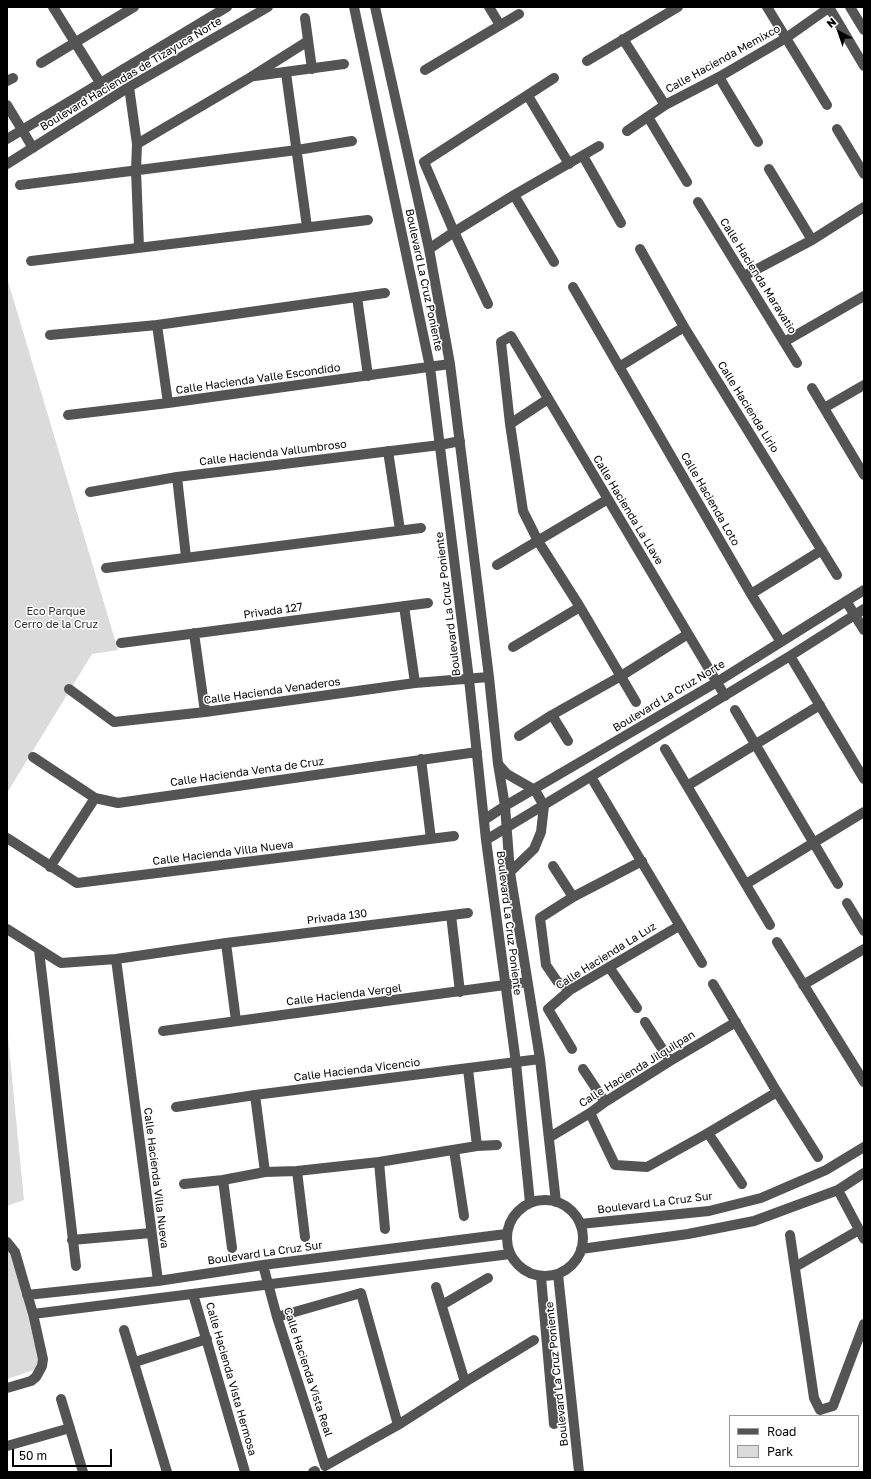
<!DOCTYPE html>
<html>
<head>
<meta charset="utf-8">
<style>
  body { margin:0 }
  #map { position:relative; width:871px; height:1479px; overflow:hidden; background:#fff; font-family:"Golos Text",sans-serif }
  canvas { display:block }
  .frame { position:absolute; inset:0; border:8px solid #000; pointer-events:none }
  .legend { position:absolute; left:729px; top:1415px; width:130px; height:52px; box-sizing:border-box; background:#fff; border:1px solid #999; margin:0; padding:5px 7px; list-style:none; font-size:12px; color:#000 }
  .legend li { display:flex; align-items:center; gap:8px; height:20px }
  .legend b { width:20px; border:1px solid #999 }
  .north { position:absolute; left:819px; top:12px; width:40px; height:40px; -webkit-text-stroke:3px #fff; paint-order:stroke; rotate:320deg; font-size:11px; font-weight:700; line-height:16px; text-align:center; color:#000 }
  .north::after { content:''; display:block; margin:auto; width:14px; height:18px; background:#000; clip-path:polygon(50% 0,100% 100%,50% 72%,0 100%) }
  .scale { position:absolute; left:12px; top:1449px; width:100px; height:18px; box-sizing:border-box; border:2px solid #000; border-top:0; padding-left:5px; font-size:12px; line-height:14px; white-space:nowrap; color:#000; -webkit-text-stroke:3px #fff; paint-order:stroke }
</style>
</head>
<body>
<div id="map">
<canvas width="871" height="1479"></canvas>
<div class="frame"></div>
<ul class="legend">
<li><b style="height:5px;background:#545454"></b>Road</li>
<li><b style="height:11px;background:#dbdbdb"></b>Park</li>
</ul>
<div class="north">N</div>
<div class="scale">50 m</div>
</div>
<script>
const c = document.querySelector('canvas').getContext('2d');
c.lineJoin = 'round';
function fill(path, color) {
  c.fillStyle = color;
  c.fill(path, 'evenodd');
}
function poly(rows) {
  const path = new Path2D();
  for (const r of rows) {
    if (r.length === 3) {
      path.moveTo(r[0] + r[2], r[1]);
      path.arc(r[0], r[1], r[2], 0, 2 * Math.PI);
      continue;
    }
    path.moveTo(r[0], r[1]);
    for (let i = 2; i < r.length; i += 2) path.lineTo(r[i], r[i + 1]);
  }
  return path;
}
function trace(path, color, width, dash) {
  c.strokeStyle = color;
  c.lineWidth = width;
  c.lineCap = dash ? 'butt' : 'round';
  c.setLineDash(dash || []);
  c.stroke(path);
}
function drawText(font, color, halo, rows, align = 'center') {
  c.font = font + ' "Golos Text",sans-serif';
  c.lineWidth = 3;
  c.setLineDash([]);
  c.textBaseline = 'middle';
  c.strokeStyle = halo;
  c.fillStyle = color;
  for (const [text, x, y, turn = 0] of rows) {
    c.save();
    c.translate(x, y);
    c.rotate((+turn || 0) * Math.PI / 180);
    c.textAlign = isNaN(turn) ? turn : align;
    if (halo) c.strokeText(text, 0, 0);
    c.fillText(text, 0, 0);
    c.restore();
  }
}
fill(poly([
  [7,278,118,650,92,654,7,793],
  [7,1027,24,1200,7,1206],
  [7,1248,11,1250,39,1361,39,1366,34,1370,7,1379]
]), '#dbdbdb');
trace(poly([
  [53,7,101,84],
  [354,7,430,367,469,679,486,840,516,1063,530,1203],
  [375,7,429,249,450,364,489,677,498,764,505,806,510,872,540,1059,556,1202],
  [489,7,500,25],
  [767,7,827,105],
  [829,7,864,66],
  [850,7,864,30],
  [305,18,312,69],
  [623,39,665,105],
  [587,61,678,7],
  [41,63,134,7],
  [425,70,519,14],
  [286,73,307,227],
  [255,76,344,64],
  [719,77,758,142],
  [7,81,13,78],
  [129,87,137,144,136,170,139,247],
  [528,96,569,164],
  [7,105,33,148],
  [648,117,687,182],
  [837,129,864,174],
  [627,131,665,105,719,77,786,38,830,7],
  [7,139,227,7],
  [137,144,251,77,308,41],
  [583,156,621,223],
  [7,164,129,87,268,7],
  [769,169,812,240],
  [20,185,297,150,352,141],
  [514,195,554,262],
  [698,202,797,363],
  [429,249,454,232,514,195,599,146],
  [640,249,684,327,837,575],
  [31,261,368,220],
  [744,276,812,240,864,207],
  [573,287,751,594,781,642],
  [357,297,368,376],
  [488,304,454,232,424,162,554,78],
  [157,325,168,403],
  [50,335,157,325,385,293],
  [784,342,864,296],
  [619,367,684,327],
  [812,388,864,475],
  [824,408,864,385],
  [68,415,168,403,450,364],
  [510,424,548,399],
  [388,451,400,530],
  [177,477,186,557],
  [90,492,177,477,440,445,460,441],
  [497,565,608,499],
  [106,568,421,528],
  [751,594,822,550],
  [846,601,864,630],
  [404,606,415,683],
  [194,633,205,712],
  [121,643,428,603],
  [513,647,580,607],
  [790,656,864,779],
  [69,689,114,722,205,712,415,683,489,677],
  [636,702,580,607,538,541,523,511,510,424,501,342,511,336,725,696],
  [735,710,838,884],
  [552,715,568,741],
  [519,736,552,715,621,676,688,634],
  [665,749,770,925],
  [33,757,95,798,118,803,477,752],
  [421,759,431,839],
  [498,764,507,774,535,790,544,806,541,832,534,849,510,872],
  [591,777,702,963],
  [687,786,820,705],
  [484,820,505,806,717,682,864,590],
  [7,838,77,883,454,836],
  [486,840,790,656,864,609],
  [553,866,573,897],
  [50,867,95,798],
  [746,884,864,812],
  [847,903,864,931],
  [451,915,460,992],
  [7,929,61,963,116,959,226,943,468,913],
  [777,942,864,1082],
  [226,943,236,1021],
  [39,950,76,1266],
  [116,959,158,1281],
  [609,967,637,1008],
  [713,984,777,1092,818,1157],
  [803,985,864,949],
  [570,990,557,981,546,965,540,918,573,897,642,861],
  [645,1022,670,1061],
  [163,1031,527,982],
  [572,1049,548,1009,570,990,679,926],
  [468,1069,477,1146],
  [583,1069,605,1102],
  [255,1095,265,1172],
  [176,1107,255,1095,540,1059],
  [590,1113,615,1165,647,1167,708,1133,777,1092],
  [708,1133,742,1184],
  [550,1137,590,1113,605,1102,670,1061,736,1022],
  [454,1150,464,1216],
  [379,1162,385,1229],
  [297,1171,305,1237],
  [223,1180,232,1248],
  [184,1184,223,1180,265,1172,297,1171,379,1162,477,1146,497,1145],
  [838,1190,864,1239],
  [545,1238,38],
  [580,1224,709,1211,761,1198,826,1170,864,1147],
  [790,1235,814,1398,820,1410,833,1406,864,1324],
  [72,1240,151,1233],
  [7,1242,15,1252,33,1314,43,1359,42,1366,36,1377,31,1381,7,1388],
  [581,1249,688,1234,754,1221,838,1190,864,1173],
  [263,1265,277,1317,325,1466,398,1425,465,1382,534,1340],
  [795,1267,859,1230],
  [558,1274,579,1472],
  [541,1277,554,1424],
  [436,1287,465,1382],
  [193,1294,245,1472],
  [27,1295,158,1281,263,1265,506,1234],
  [442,1305,488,1278],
  [33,1314,510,1254],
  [277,1317,361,1293,398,1425],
  [124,1330,167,1472],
  [135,1362,207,1339],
  [61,1399,83,1472],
  [7,1446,70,1428],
  [313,1472,315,1471]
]), '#545454', 10);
drawText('11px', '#000', '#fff', [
  ["Calle Hacienda Memixco",723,59,-29],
  ["Boulevard Haciendas de Tizayuca Norte",131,74,-31],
  ["Calle Hacienda Maravatio",758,276,58],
  ["Boulevard La Cruz Poniente",424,280,78],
  ["Calle Hacienda Valle Escondido",258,379,-8],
  ["Calle Hacienda Lirio",748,407,58],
  ["Calle Hacienda Vallumbroso",273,453,-7],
  ["Calle Hacienda Loto",710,499,60],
  ["Calle Hacienda La Llave",628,510,59],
  ["Boulevard La Cruz Poniente",448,604,-97],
  ["Privada 127",273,611,-8],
  ["Calle Hacienda Venaderos",272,691,-8],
  ["Boulevard La Cruz Norte",669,696,-31],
  ["Calle Hacienda Venta de Cruz",247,772,-8],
  ["Calle Hacienda Villa Nueva",223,853,-7],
  ["Privada 130",337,917,-7],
  ["Boulevard La Cruz Poniente",509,923,83],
  ["Calle Hacienda La Luz",606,956,-32],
  ["Calle Hacienda Vergel",344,995,-7],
  ["Calle Hacienda Jilquilpan",637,1069,-32],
  ["Calle Hacienda Vicencio",357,1070,-7],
  ["Calle Hacienda Villa Nueva",156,1178,83],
  ["Boulevard La Cruz Sur",655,1203,-7],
  ["Boulevard La Cruz Sur",265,1253,-8],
  ["Calle Hacienda Vista Real",308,1372,72],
  ["Boulevard La Cruz Poniente",557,1374,-96],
  ["Calle Hacienda Vista Hermosa",231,1379,74]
]);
drawText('11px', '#323232', '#fff', [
  ["Eco Parque",56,612],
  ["Cerro de la Cruz",56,625]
]);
</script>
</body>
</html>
